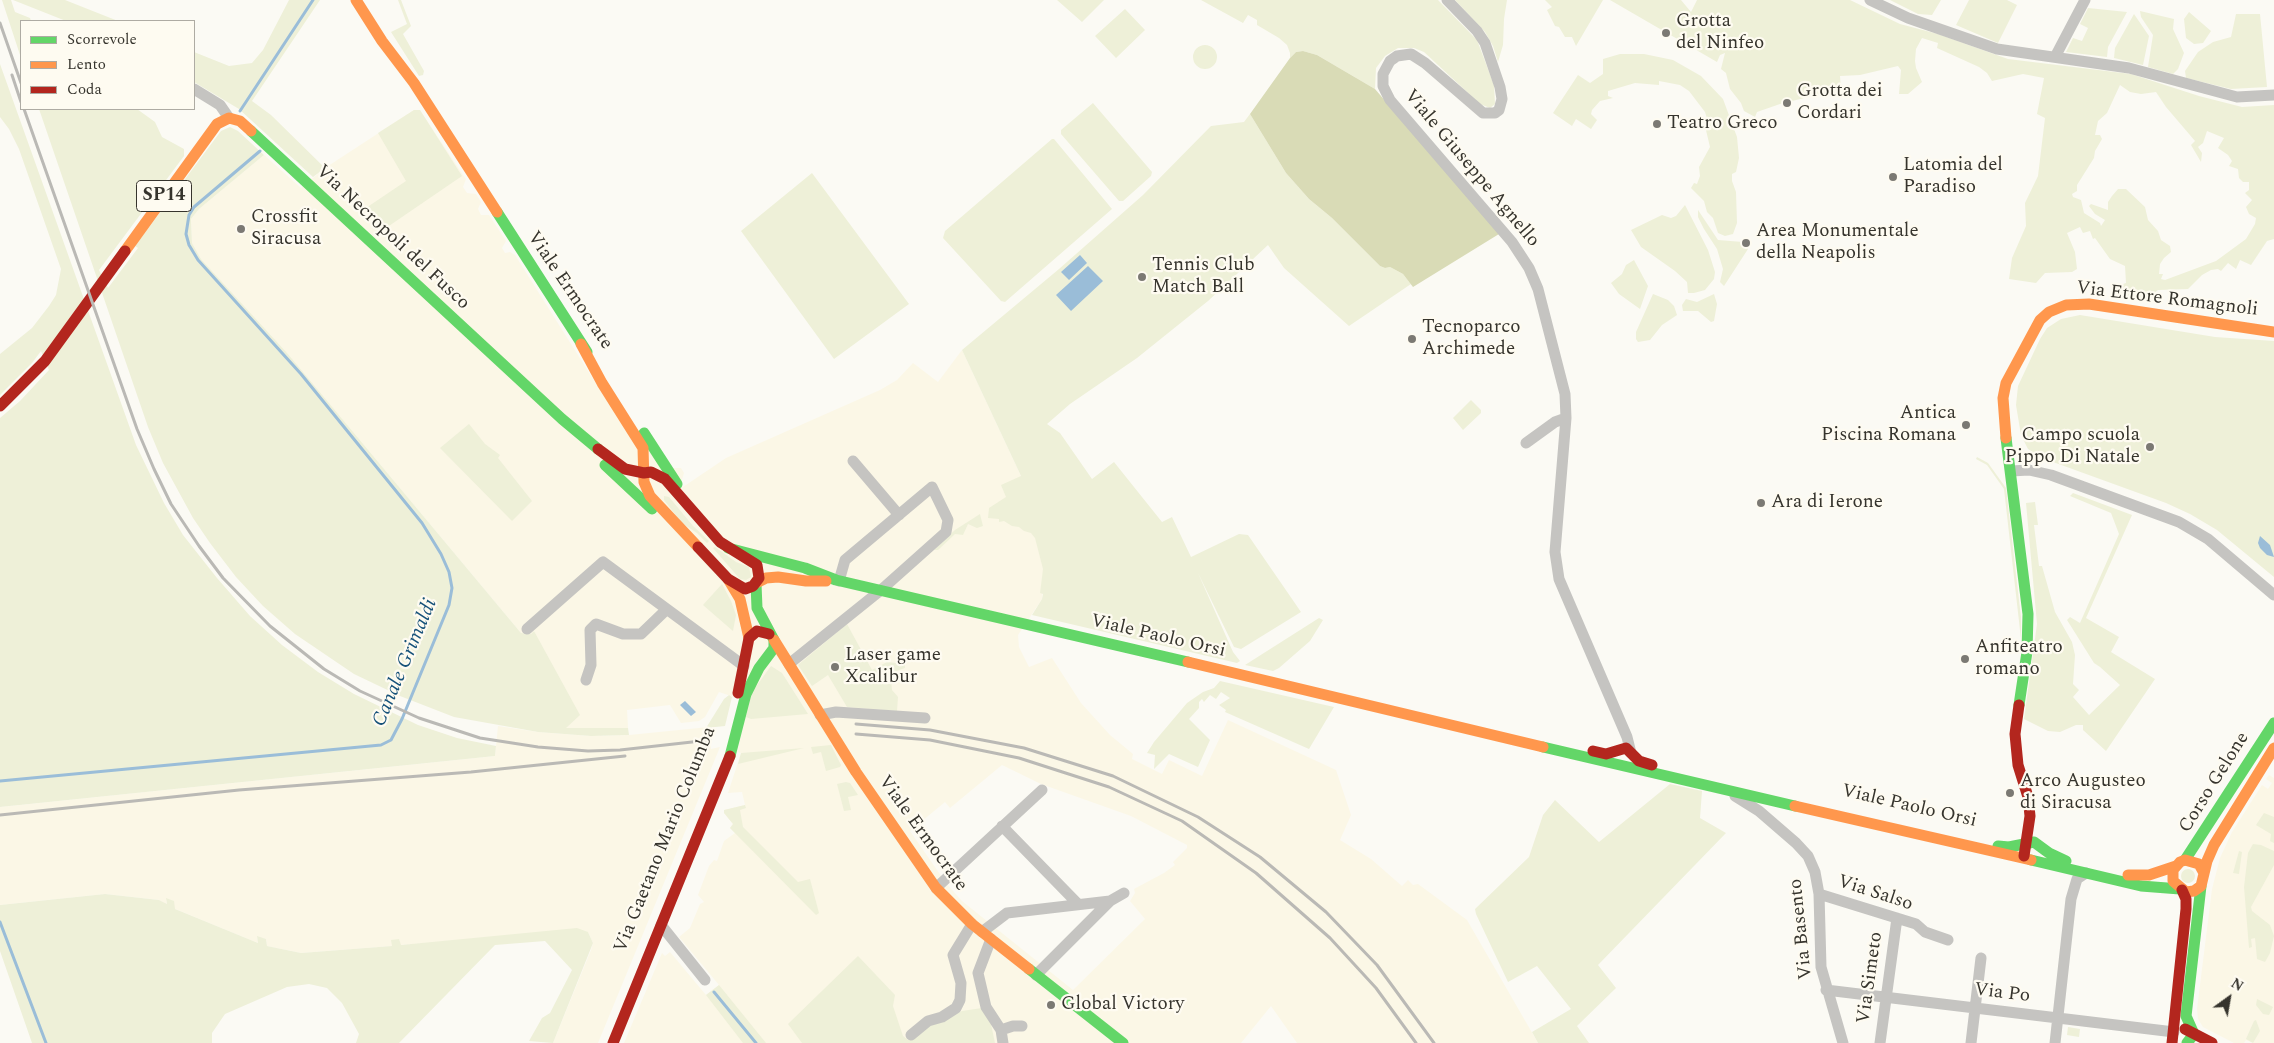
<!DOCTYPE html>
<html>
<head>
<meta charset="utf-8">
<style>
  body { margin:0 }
  #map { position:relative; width:2274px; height:1043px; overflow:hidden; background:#fbfaf4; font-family:Spectral,serif }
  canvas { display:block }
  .legend { position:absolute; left:20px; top:20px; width:175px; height:90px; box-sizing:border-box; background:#fefbf1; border:1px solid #aeaba3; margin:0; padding:6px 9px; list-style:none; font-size:15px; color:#36342d }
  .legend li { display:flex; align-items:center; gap:10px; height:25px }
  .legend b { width:25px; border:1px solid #aeaba3 }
  .north { position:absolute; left:2204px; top:973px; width:50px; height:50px; -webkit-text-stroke:4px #fefbf1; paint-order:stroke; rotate:32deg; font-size:14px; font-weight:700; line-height:20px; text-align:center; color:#36342d }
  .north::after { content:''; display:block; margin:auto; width:18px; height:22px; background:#36342d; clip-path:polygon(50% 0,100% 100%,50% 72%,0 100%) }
</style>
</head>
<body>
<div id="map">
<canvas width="2274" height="1043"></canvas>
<ul class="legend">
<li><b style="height:6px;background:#63d668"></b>Scorrevole</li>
<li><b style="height:6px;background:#ff974d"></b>Lento</li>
<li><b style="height:6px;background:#b3261e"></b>Coda</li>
</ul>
<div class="north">N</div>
</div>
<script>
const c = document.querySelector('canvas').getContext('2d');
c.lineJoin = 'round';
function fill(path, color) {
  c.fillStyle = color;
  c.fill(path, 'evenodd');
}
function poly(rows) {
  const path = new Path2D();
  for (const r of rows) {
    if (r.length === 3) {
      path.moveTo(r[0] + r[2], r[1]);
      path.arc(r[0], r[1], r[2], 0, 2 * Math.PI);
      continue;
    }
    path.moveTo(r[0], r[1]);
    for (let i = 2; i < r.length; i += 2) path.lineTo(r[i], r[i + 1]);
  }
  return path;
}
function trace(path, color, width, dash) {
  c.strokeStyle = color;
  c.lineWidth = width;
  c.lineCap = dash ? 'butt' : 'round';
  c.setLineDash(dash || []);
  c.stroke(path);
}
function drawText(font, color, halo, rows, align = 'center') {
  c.font = font + ' Spectral,serif';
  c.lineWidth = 4.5;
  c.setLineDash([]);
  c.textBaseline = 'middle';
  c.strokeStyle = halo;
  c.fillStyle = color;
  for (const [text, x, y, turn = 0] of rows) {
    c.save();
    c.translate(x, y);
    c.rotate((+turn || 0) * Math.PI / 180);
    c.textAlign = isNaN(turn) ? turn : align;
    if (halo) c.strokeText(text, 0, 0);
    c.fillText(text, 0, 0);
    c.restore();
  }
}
fill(poly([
  [414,110,420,110,463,175,466,179,463,187,467,193,476,194,481,202,478,209,481,215,489,215,506,241,502,248,505,253,510,252,515,255,605,398,671,468,681,468,684,473,681,483,683,487,726,458,880,390,897,380,913,363,938,382,962,350,1021,476,1045,569,1042,599,1018,635,1019,647,1029,667,1052,658,1081,703,1110,735,1133,754,1132,759,1162,774,1169,760,1202,776,1228,720,1336,770,1351,815,1340,840,1371,859,1402,886,1408,880,1413,885,1418,884,1467,920,1538,1043,1297,1043,1271,1006,1241,1043,624,1043,662,953,665,956,670,952,706,995,719,985,679,937,690,928,700,904,704,902,698,895,709,866,714,860,717,861,724,841,735,833,730,828,733,824,724,813,724,810,745,805,742,792,728,793,741,753,737,752,749,702,719,692,705,717,699,721,681,723,670,705,627,710,628,728,566,728,534,631,532,634,521,633,288,354,201,259,192,243,191,219,199,209,264,155,301,188,325,168],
  [1002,765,1041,784,1131,816,1187,845,1187,848,1173,862,1175,865,1164,873,1134,889,1135,893,1130,901,1145,919,1073,990,962,901,946,883,910,831,945,802,950,808],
  [498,726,538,732,591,736,629,735,709,727,711,749,720,747,598,1043,553,1043,591,950,593,943,588,932,400,945,399,940,393,946,301,953,267,946,266,939,257,937,258,943,175,909,166,899,167,904,159,900,105,894,0,905,0,807,495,756],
  [2269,775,2274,778,2274,1043,2253,1043,2246,1040,2244,1043,2234,1043,2203,1027,2198,1019,2197,1009,2212,889,2220,858,2232,832,2262,785,2268,789,2272,783,2266,779]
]), '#fbf7e6');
fill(poly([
  [2,0,11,0,15,12,30,18,31,21,21,21,21,58],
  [13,0,65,0,118,21,66,21],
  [289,0,320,0,252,101,271,115,325,168,313,177,239,109,194,82,194,52,229,66,252,63,263,50],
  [398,0,401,0,411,26,403,34,424,71,423,75,419,76,391,32,407,24],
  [1057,0,1104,0,1082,22],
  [1201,0,1438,0,1477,40,1494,85,1495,104,1490,108,1480,104,1424,52,1414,48,1398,48,1385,56,1376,68,1375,89,1317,55,1303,51,1296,52,1290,58,1290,53,1287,45,1279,38,1257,25,1257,20,1248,15,1243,23],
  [1455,0,1507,0,1504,19,1503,45,1498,62,1493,46,1485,32],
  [1545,0,1603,0,1576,46,1572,37,1565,37,1559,27,1555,26,1547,10,1552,7],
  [1610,0,1681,0,1691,12,1697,0,1850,0,1900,24,1938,34,2008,59,2131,74,2199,96,2242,107,2274,105,2274,239,2267,241,2251,265,2240,260,2236,269,2228,263,2221,271,2218,269,2211,270,2202,275,2188,289,2158,290,2143,301,2116,297,2121,291,2120,285,2126,283,2125,266,2110,259,2095,238,2093,239,2090,231,2083,233,2080,227,2067,233,2075,252,2077,269,2072,272,2045,273,2036,283,2009,279,2012,258,2026,226,2025,203,2038,176,2045,118,2037,114,2044,78,2023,74,1992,81,1987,73,1979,67,1937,48,1938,43,1922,38,1916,49,1915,61,1916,68,1922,82,1908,94,1899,94,1901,70,1898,66,1860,75,1840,76,1841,89,1780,104,1757,112,1755,117,1744,111,1741,103,1730,89,1726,73,1721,69,1725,53,1720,55,1717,62],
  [2120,85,2130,92,2141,94,2156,92,2166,107,2195,141,2191,145,2201,162,2202,153,2198,147,2203,143,2207,131,2224,138,2218,148,2228,155,2232,161,2229,166,2238,169,2239,178,2243,182,2249,182,2249,190,2245,193,2252,200,2246,207,2249,214,2256,218,2255,224,2246,239,2216,261,2165,280,2161,279,2163,274,2159,274,2160,264,2164,258,2171,252,2170,246,2161,240,2158,231,2148,220,2145,207,2126,189,2118,189,2112,196,2108,202,2108,210,2091,204,2089,206,2095,214,2105,220,2101,226,2100,223,2084,213,2081,200,2073,197,2072,194,2077,191,2077,185,2094,158,2095,151,2102,139,2100,135,2095,135,2098,121,2107,113],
  [1890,0,1941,0,1932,15,1918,14],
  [1969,0,2007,0,2017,5,1998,43,1956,25],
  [2088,8,2127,12,2108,47,2107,57,2066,52,2073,38,2082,41,2088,28,2080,24],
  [1125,9,1145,30,1116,58,1095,36],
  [2140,11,2174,19,2173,29,2184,53,2178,69,2173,74,2148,67,2153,35,2141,17],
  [2189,12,2211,31,2203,43,2194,44,2186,38,2184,19],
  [2134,14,2149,36,2143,65,2114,58,2115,48],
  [2236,14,2260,14,2267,87,2231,89,2186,78,2185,71,2198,52,2213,42,2231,37],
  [1205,57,12],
  [1620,54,1644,54,1673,60,1701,76,1723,99,1737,137,1739,158,1736,172,1732,174,1732,181,1736,192,1737,223,1733,234,1725,236,1718,233,1713,218,1707,212,1704,201,1691,188,1694,183,1697,184,1700,176,1699,167,1710,147,1705,126,1709,125,1705,112,1689,91,1680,85,1659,81,1659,85,1635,83,1608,91,1608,96,1613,98,1600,101,1592,110,1591,114,1597,120,1591,129,1576,119,1572,126,1553,113,1578,75,1590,83,1603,74,1603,59],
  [0,64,136,445,164,503,183,535,217,578,250,616,282,645,318,672,354,694,418,725,457,738,496,746,495,756,0,807,0,418,20,401,49,370,41,351,32,363,0,395,0,354,32,328,49,306,56,295,61,269,19,149,9,129,0,117],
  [1093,103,1152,172,1151,176,1123,201,1119,201,1061,134,1061,130],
  [39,109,137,109,155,122,162,137,184,149,184,156,99,270,108,288,138,248,135,246,221,131,230,127,238,131,264,155,199,209,191,219,192,243,201,259,288,354,521,633,531,634,534,631,580,715,566,728,628,728,629,735,591,736,538,732,454,717,400,696,354,674,295,634,263,606,236,577,210,543,193,518,163,463,148,427],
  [414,110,420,110,462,176,383,230,366,208,406,181,378,133],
  [1250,114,1286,173,1309,199,1332,218,1380,266,1385,268,1390,267,1403,274,1411,284,1349,326,1284,268,1268,245,1208,301,1137,358,1070,404,1047,424,1060,433,1092,479,1114,462,1162,522,1172,517,1191,557,1239,534,1248,535,1301,612,1241,649,1234,647,1198,573,1233,652,1240,661,1237,663,1032,615,1042,599,1043,594,1040,593,1043,569,1035,538,1031,533,1024,531,1019,527,1012,526,1004,521,999,522,999,519,988,518,989,508,1006,497,1001,485,1021,476,962,350,1059,269,1143,195,1211,126,1244,122],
  [1052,139,1054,139,1112,209,1005,302,1001,301,943,238,945,231],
  [812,173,909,304,834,359,741,231],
  [1685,205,1708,250,1715,272,1714,279,1705,290,1694,293,1688,293,1687,282,1675,271,1641,247,1631,230,1662,215,1671,218,1676,216],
  [1698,210,1718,240,1743,242,1748,249,1724,286,1720,282,1723,269,1717,249,1704,229,1698,217],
  [1634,260,1648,286,1640,309,1619,294,1611,283,1622,274,1626,265],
  [1653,294,1668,300,1674,306,1677,315,1662,325,1650,340,1638,342,1636,339,1636,332],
  [1714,294,1717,304,1714,321,1711,322,1698,311,1683,311,1682,305,1686,299,1697,302],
  [2080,315,2215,337,2274,341,2274,577,2217,530,2190,514,2166,503,2042,458,2028,449,2021,435,2016,405,2018,386,2040,339,2047,328,2061,319],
  [1471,400,1481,410,1481,413,1463,430,1453,418],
  [469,424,485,444,500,455,498,458,532,501,512,521,440,448],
  [1977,457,1988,463,2006,488,2021,617,2021,639,2004,489,1987,465,1976,459],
  [2073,493,2132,515,2086,618,2119,637,2111,652,2155,679,2106,751,2083,730,2083,725,2076,725,2060,732,2048,731,2024,719,2037,624,2026,503,2035,502,2038,525,2034,525,2039,566,2042,566,2055,612,2072,642,2075,655,2073,684,2079,690,2073,697,2089,715,2120,685,2100,667,2094,663,2067,620,2070,617,2080,623,2119,534,2111,513,2070,496],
  [664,496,669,497,693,526,709,541,707,543,697,533,682,523,664,500],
  [980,514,983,526,977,528,968,524,963,535,955,534,938,550,934,550,955,530],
  [715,547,736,562,749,567,751,577,746,580,740,579,713,548],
  [722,584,731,601,736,615,733,631,703,605],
  [1319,618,1323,620,1310,641,1279,668,1273,671,1245,665],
  [847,624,872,670,887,662,905,664,905,668,896,671,891,680,892,690,898,697,897,711,847,707,828,675,812,686,798,665],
  [771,666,782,673,808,714,751,719,746,717,752,692],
  [1220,681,1334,707,1309,749,1225,712,1226,710,1219,705,1230,698,1221,692,1216,699,1210,695,1204,702,1202,699,1199,702,1199,708,1189,719,1210,740,1198,767,1169,754,1154,769,1155,755,1147,753,1154,742,1187,703,1203,692,1214,688],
  [729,695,732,697,725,726,706,728,724,699],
  [831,745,841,765,840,767,826,771,821,752,813,754,811,747],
  [804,748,800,749,738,764,741,753],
  [846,782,850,783,858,795,848,797,851,810,844,811,837,784],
  [1670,784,1702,791,1700,818,1726,833,1598,965,1616,988,1577,1026,1589,1043,1538,1043,1532,1032,1571,1009,1537,966,1508,982,1476,914,1475,909,1529,857,1543,815,1555,800,1599,842],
  [745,805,746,808,740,810,743,827,798,882,810,879,819,913,816,915,730,828,733,824,724,813,724,810],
  [2264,813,2274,817,2274,843,2270,841,2271,834,2256,825],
  [2253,844,2261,845,2274,851,2274,865,2251,907,2252,911,2270,925,2274,936,2270,953,2265,962,2257,959,2255,938,2251,939,2252,947,2249,948,2244,887,2248,853],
  [2239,851,2242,852,2239,874,2233,873],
  [2188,876,7],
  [105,894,159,900,167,904,166,898,174,901,175,909,258,943,257,936,266,939,267,946,301,953,392,946,391,940,399,939,401,945,577,928,588,932,593,943,553,1043,529,1041,542,1018,550,1013,572,970,545,941,495,945,399,1043,356,1043,359,1034,342,1003,327,988,309,984,287,987,225,1014,212,1033,212,1043,32,1043,0,951,0,905],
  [858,956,895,995,893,1006,903,1036,908,1040,929,1024,962,1011,982,1008,991,1024,995,1043,802,1043,788,1024],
  [719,985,736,1006,766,1043,743,1043,706,995],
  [2257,999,2273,1007,2269,1015,2263,1014,2256,1005],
  [2256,1020,2260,1031,2253,1043,2246,1039,2254,1021],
  [2068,1027,2080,1029,2079,1037,2067,1035]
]), '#eef0d8');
fill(poly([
  [1303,51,1317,55,1375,89,1499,234,1413,287,1403,274,1390,267,1385,268,1380,266,1332,218,1309,199,1286,173,1250,114,1290,58,1296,52]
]), '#d9dbb6');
fill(poly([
  [1080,255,1087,263,1069,280,1061,272],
  [1088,266,1103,281,1071,311,1056,295],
  [2260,536,2270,545,2274,557,2267,555,2260,548,2258,543],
  [685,701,696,712,691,716,680,705]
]), '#9abdd8');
trace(poly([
  [240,111,313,0],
  [0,781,381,745,391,740,402,719,449,605,452,588,449,572,441,554,422,523,301,374,198,260,189,245,186,234,189,215,194,207,260,151],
  [0,922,46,1043],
  [714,992,756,1043]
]), '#9abdd8', 3);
trace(poly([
  [1447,0,1477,31,1485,43,1500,87,1502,99,1499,110,1495,113,1483,113,1425,63,1411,54,1397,56,1390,61,1383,74,1383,86,1390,100,1512,242,1529,268,1538,289,1565,394,1566,418,1555,552,1559,579,1627,737,1631,753],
  [1870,0,1908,18,1997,49,2129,68,2237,97,2274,95],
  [2055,57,2085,0],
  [194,89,220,105,229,118],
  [1526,443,1555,422,1566,418],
  [853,461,899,515],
  [2011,471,2029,470,2051,475,2179,522,2208,539,2274,595],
  [527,629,603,562,744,666],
  [789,664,881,590,946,532,948,520,932,487,845,560,839,581],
  [586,680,591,665,590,630,596,624,623,634,641,634,666,610],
  [820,715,836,712,925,718],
  [1735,796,1759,811,1796,843,1808,856,1815,872,1819,894,1821,967,1843,1043],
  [1002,826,1078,904],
  [936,888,1042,790],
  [1819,894,1916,924,1925,932,1948,940],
  [661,925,705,980],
  [982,932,1007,913,1110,901],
  [991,939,978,973,986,1007,1001,1030,1003,1043],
  [1036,975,1110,901,1124,893],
  [1826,990,2174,1032],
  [1001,1030,1013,1026,1022,1026],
  [911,1035,928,1021,942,1017,956,1008,960,1000,961,983,953,955,972,924],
  [1880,1043,1897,918],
  [1971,1043,1981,958],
  [2055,1043,2071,899,2077,879,2086,873]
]), '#c5c4c1', 11);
trace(poly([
  [251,131,562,419,598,449],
  [497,212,587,352],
  [644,433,677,484],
  [2006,438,2028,614,2027,652,2019,705],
  [605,465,652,509],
  [728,548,805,568,836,580,1188,662],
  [1543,747,1795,806],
  [730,756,746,694,759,668,774,648,774,640,757,608,756,584],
  [1998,846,2009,847,2034,842,2049,853,2066,861],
  [2031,860,2141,886,2180,889],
  [2185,860,2274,723],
  [1029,969,1123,1043],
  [2187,1043,2194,1034,2186,1016,2201,886]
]), '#63d668', 11);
trace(poly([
  [356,0,382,41,414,83,497,212],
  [125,251,217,124,229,118,240,121,251,131],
  [581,344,602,383,643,448,644,482,650,496,698,547],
  [2006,438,2003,398,2006,383,2040,320,2049,312,2066,305,2089,304,2274,332],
  [728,579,740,599,749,638],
  [758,582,766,578,778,577,806,581,826,581],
  [774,640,856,772,936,888,972,924,1029,969],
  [1188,662,1543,747],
  [1795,806,2031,860],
  [2204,873,2199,864,2185,860,2180,862,2173,870,2173,881,2186,892,2194,891,2201,886,2207,861,2214,845,2274,748],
  [2128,875,2149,875,2176,866]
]), '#ff974d', 11);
trace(poly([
  [0,406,45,361,125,251],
  [598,449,625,469,644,473,651,472,665,479,720,542,757,565,759,578,753,586,745,589,728,579,698,547],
  [738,693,749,638,757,631,769,634],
  [2019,705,2015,734,2018,765,2028,797,2030,816,2024,856],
  [1593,751,1606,754,1626,748,1639,761,1652,765],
  [2185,1029,2212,1043],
  [613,1043,730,756],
  [2172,1043,2186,909,2186,899,2182,890]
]), '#b3261e', 11);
trace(poly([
  [0,23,21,83],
  [12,75,21,102],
  [24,109,137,429,154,469,171,504,199,546,223,578,270,626,324,669,360,691,419,718,480,738,538,747,588,751,620,750,710,740],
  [856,724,930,730,1024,748,1113,776,1198,817,1260,857,1326,912,1377,965,1434,1043],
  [856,734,930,740,1019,758,1109,787,1182,821,1256,873,1330,938,1376,988,1416,1043],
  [0,815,239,790,471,772,625,756]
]), '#bab9b5', 3);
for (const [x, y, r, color] of [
  [1666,33,5,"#7b7973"],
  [1787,103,5,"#7b7973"],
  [1657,124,5,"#7b7973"],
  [1893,177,5,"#7b7973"],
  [241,229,5,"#7b7973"],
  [1746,243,5,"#7b7973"],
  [1142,277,5,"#7b7973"],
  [1412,339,5,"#7b7973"],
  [1966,425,5,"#7b7973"],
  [2150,447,5,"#7b7973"],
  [1761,503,5,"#7b7973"],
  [1965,659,5,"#7b7973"],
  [835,667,5,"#7b7973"],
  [2010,793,5,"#7b7973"],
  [1051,1005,5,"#7b7973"]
]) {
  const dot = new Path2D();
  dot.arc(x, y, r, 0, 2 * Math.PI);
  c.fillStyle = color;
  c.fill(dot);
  trace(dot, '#fefbf1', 2);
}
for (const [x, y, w] of [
  [164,196,55]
]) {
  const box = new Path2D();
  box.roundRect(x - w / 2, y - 15.5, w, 31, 4);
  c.fillStyle = '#fefbf1';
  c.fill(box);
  trace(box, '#36342d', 1);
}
drawText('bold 18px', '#36342d', null, [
  ["SP14",164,196]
]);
drawText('19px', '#36342d', '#fefbf1', [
  ["Grotta",1676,22],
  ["del Ninfeo",1676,44],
  ["Grotta dei",1797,92],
  ["Cordari",1797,114],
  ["Teatro Greco",1667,124],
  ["Latomia del",1903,166],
  ["Paradiso",1903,188],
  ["Crossfit",251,218],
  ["Siracusa",251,240],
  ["Area Monumentale",1756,232],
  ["della Neapolis",1756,254],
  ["Tennis Club",1152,266],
  ["Match Ball",1152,288],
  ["Tecnoparco",1422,328],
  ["Archimede",1422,350],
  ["Antica",1956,414,"right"],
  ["Piscina Romana",1956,436,"right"],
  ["Campo scuola",2140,436,"right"],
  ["Pippo Di Natale",2140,458,"right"],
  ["Ara di Ierone",1771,503],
  ["Anfiteatro",1975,648],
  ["romano",1975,670],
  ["Laser game",845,656],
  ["Xcalibur",845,678],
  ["Arco Augusteo",2020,782],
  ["di Siracusa",2020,804],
  ["Global Victory",1061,1005]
], 'left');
drawText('19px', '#36342d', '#fefbf1', [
  ["Viale Giuseppe Agnello",1471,169,50],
  ["Via Necropoli del Fusco",392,238,43],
  ["Viale Ermocrate",569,291,56],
  ["Via Ettore Romagnoli",2167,300,7],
  ["Viale Paolo Orsi",1158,637,13],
  ["Corso Gelone",2215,783,-58],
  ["Viale Paolo Orsi",1909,807,13],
  ["Viale Ermocrate",922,834,54],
  ["Via Gaetano Mario Columba",666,840,-68],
  ["Via Salso",1875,894,18],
  ["Via Basento",1802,929,-96],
  ["Via Simeto",1871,978,-82],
  ["Via Po",2002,994,7]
]);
drawText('italic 20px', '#17527a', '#fefbf1', [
  ["Canale Grimaldi",406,663,-67]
]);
</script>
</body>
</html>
